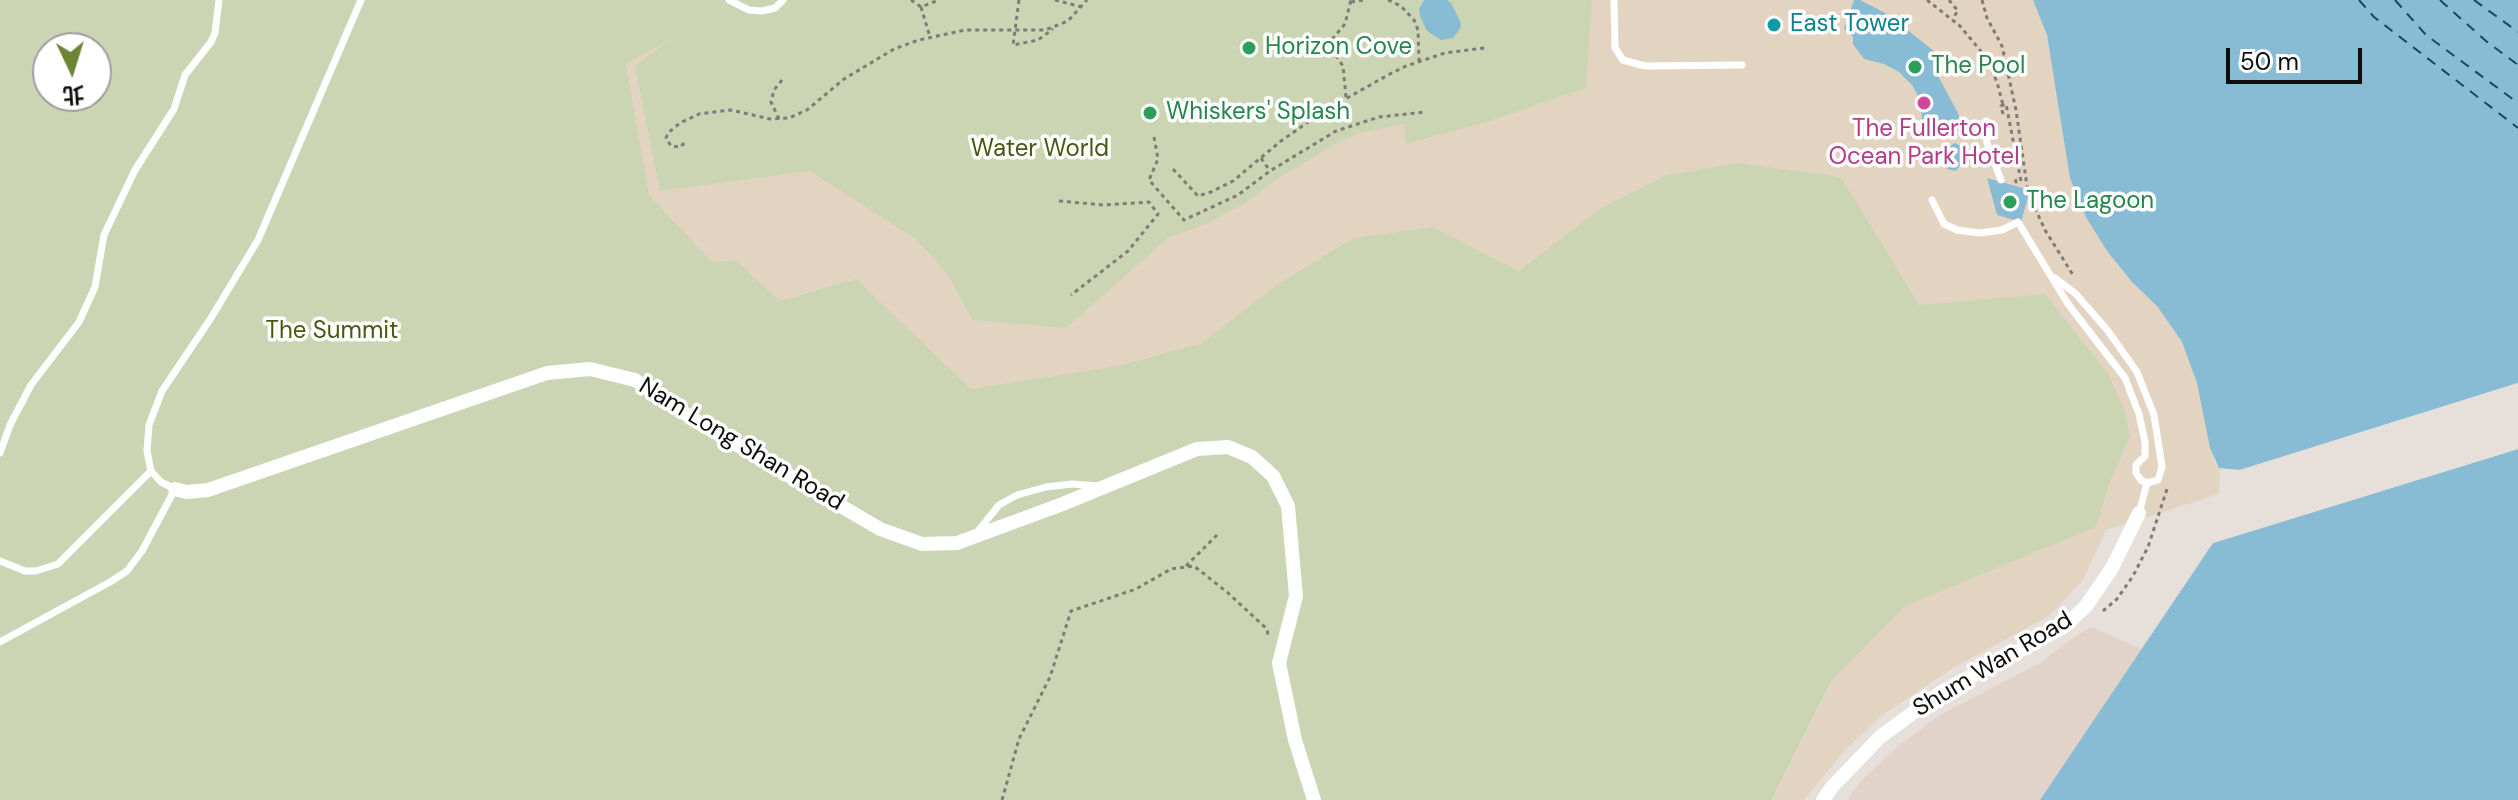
<!DOCTYPE html>
<html>
<head>
<meta charset="utf-8">
<style>
  body { margin:0 }
  #map { position:relative; width:2518px; height:800px; overflow:hidden; background:#e6dfda; font-family:"DM Sans","Noto Sans TC",sans-serif }
  canvas { display:block }
  .north { position:absolute; left:32px; top:32px; width:80px; height:80px; box-sizing:border-box; background:#fff; border:2px solid #9f9e9d; border-radius:50%; rotate:176deg; font-size:22px; font-weight:700; line-height:32px; text-align:center; color:#0f0d0b }
  .north::after { content:''; display:block; margin:auto; width:28px; height:36px; background:#6e8435; clip-path:polygon(50% 0,100% 100%,50% 72%,0 100%) }
  .scale { position:absolute; left:2226px; top:48px; width:136px; height:36px; box-sizing:border-box; border:4px solid #0f0d0b; border-top:0; padding-left:10px; font-size:24px; line-height:28px; white-space:nowrap; color:#0f0d0b; -webkit-text-stroke:6px #fff; paint-order:stroke }
</style>
</head>
<body>
<div id="map">
<canvas width="2518" height="800"></canvas>
<div class="north">北</div>
<div class="scale">50 m</div>
</div>
<script>
const c = document.querySelector('canvas').getContext('2d');
c.lineJoin = 'round';
function fill(path, color) {
  c.fillStyle = color;
  c.fill(path, 'evenodd');
}
function poly(rows) {
  const path = new Path2D();
  for (const r of rows) {
    path.moveTo(r[0], r[1]);
    for (let i = 2; i < r.length; i += 2) path.lineTo(r[i], r[i + 1]);
  }
  return path;
}
function trace(path, color, width, dash) {
  c.strokeStyle = color;
  c.lineWidth = width;
  c.lineCap = dash ? 'butt' : 'round';
  c.setLineDash(dash || []);
  c.stroke(path);
}
function drawText(font, color, halo, rows, align = 'center') {
  c.font = font + ' "DM Sans",sans-serif';
  c.lineWidth = 7;
  c.setLineDash([]);
  c.textBaseline = 'middle';
  c.strokeStyle = halo;
  c.fillStyle = color;
  for (const [text, x, y, turn = 0] of rows) {
    c.save();
    c.translate(x, y);
    c.rotate((+turn || 0) * Math.PI / 180);
    c.textAlign = isNaN(turn) ? turn : align;
    if (halo) c.strokeText(text, 0, 0);
    c.fillText(text, 0, 0);
    c.restore();
  }
}
fill(poly([
  [0,0,2033,0,2047,35,2086,217,2107,251,2132,282,2157,306,2182,342,2197,383,2215,463,2220,469,2219,494,2106,530,2083,580,2049,616,1953,668,1881,716,1845,750,1804,800,1354,800,0,712],
  [48,48,96,48,96,96,48,96]
]), '#e3d4c2');
fill(poly([
  [2091,627,2142,649,2040,800,1847,800,1860,782,1897,747,1940,715,2042,662,2064,644]
]), '#e1d3ca');
fill(poly([
  [0,0,1592,0,1586,88,1490,121,1406,144,1404,124,1361,133,1340,141,1276,180,1244,204,1208,223,1168,238,1066,328,972,320,949,276,916,239,810,171,660,191,635,66,669,40,626,64,649,195,712,262,735,260,780,301,856,279,971,389,1118,366,1202,343,1278,284,1354,238,1433,227,1519,271,1601,208,1665,176,1737,163,1841,177,1919,305,2045,294,2108,374,2124,409,2130,436,2110,482,2096,527,1905,606,1831,681,1771,800,0,800],
  [48,48,96,48,96,96,48,96]
]), '#cbd5b4');
fill(poly([
  [1424,0,1447,0,1451,3,1461,23,1460,29,1453,38,1441,40,1427,31,1420,16,1419,9],
  [1854,0,1860,0,1887,14,1939,55,1938,76,1958,113,1963,131,1940,130,1927,135,1923,128,1920,99,1912,85,1899,72,1884,64,1864,59,1853,44,1853,37,1844,29],
  [2033,0,2518,0,2518,383,2240,470,2219,468,2210,448,2197,383,2182,342,2157,306,2132,282,2107,251,2086,217,2070,178,2047,35],
  [1955,143,1965,148,1966,156,1956,171,1947,169,1931,155,1932,151,1947,148],
  [1987,178,2030,190,2021,222,1997,215],
  [2518,449,2518,800,2040,800,2213,543]
]), '#88bcd4');
fill(poly([
  [2518,383,2518,387,2241,474,2220,473,2220,469,2240,470],
  [2518,445,2518,449,2213,543,2213,539]
]), '#e6dfda');
trace(poly([
  [2359,0,2374,17,2518,128],
  [2395,0,2426,35,2518,103],
  [2440,0,2486,41,2518,65],
  [2474,0,2518,32]
]), '#1b4759', 2, [10, 8]);
trace(poly([
  [911,0,921,7,939,0],
  [1019,0,1013,45,1038,40,1053,29],
  [1055,0,1082,7],
  [1388,0,1401,6,1414,20,1418,30,1419,61],
  [1927,0,1960,26,1984,55,1997,82,2003,105],
  [1949,0,1958,11,1952,19],
  [1982,0,1987,18,2002,46,2016,110,2027,186,2034,206,2045,230,2073,275],
  [1351,2,1364,0],
  [921,7,930,37],
  [1346,97,1343,66,1328,44,1345,24,1351,0],
  [2003,114,2001,106,2006,104,2021,181,2016,182,2015,176],
  [779,119,771,102,774,90,782,80],
  [1154,137,1158,159,1149,180,1184,220,1238,195,1270,171,1336,131,1379,117,1425,112],
  [684,143,681,147,671,146,666,138,668,133,680,123,699,114,731,110,770,119,789,118,807,110,844,79,894,49,919,40,965,30,1045,30,1068,21,1087,0],
  [1261,158,1270,171],
  [1173,169,1198,196,1211,192,1233,181,1281,141,1324,111,1388,75,1406,66,1445,53,1485,48],
  [1059,201,1104,205,1149,202,1158,214,1128,251,1071,295],
  [1186,566,1217,535],
  [2103,611,2117,599,2133,576,2148,547,2167,489],
  [1002,800,1019,739,1050,677,1071,611,1136,589,1171,569,1194,566,1228,593,1267,629,1268,635]
]), '#807b77', 3, [4, 4]);
trace(poly([
  [729,0,749,10,762,11,775,8,783,0],
  [1614,0,1615,48,1623,60,1645,66,1742,65],
  [1986,121,1987,143,2001,180],
  [1932,200,1944,224,1957,230,1979,233,2002,230,2018,222,2068,304,2125,378,2139,414,2145,442,2145,456,2136,465,2136,473,2141,480,2147,483],
  [2055,278,2076,294,2108,331,2137,372,2154,415,2162,467,2158,480,2147,483],
  [0,453,10,425,31,385,79,322,95,287,104,235,135,170,174,109,185,75,211,42,215,33,219,0],
  [2139,513,2147,483],
  [975,535,999,505,1017,495,1046,487,1072,484,1097,486],
  [0,561,25,571,36,571,58,564,151,471],
  [0,642,110,582,127,571,142,551,175,489,161,482,151,471,147,451,149,425,162,391,211,318,258,240,361,0]
]), '#fff', 7);
trace(poly([
  [175,489,186,492,208,490,547,373,590,369,635,380,693,419,880,529,922,544,957,543,1060,505,1197,449,1228,447,1252,457,1273,476,1288,506,1296,596,1279,663,1295,740,1314,800],
  [1823,800,1832,787,1880,737,1940,693,2065,626,2086,606,2112,568,2139,513]
]), '#fff', 14);
for (const [x, y, r, color] of [
  [1774,25,8,"#0f9aa8"],
  [1249,48,8,"#2e9e5b"],
  [1915,67,8,"#2e9e5b"],
  [1924,103,8,"#d1479c"],
  [1150,113,8,"#2e9e5b"],
  [2010,202,8,"#2e9e5b"]
]) {
  const dot = new Path2D();
  dot.arc(x, y, r, 0, 2 * Math.PI);
  c.fillStyle = color;
  c.fill(dot);
  trace(dot, '#fff', 3);
}
drawText('24px', '#0d838f', '#fff', [
  ["East Tower",1790,25]
], 'left');
drawText('24px', '#27864d', '#fff', [
  ["Horizon Cove",1265,48],
  ["The Pool",1931,67],
  ["Whiskers' Splash",1166,113],
  ["The Lagoon",2026,202]
], 'left');
drawText('24px', '#b23c85', '#fff', [
  ["The Fullerton",1924,130],
  ["Ocean Park Hotel",1924,158]
]);
drawText('24px', '#495710', '#fff', [
  ["Water World",1040,150],
  ["The Summit",332,332]
]);
drawText('24px', '#0f0d0b', '#fff', [
  ["Nam Long Shan Road",741,445,31],
  ["Shum Wan Road",1993,665,-31]
]);
</script>
</body>
</html>
